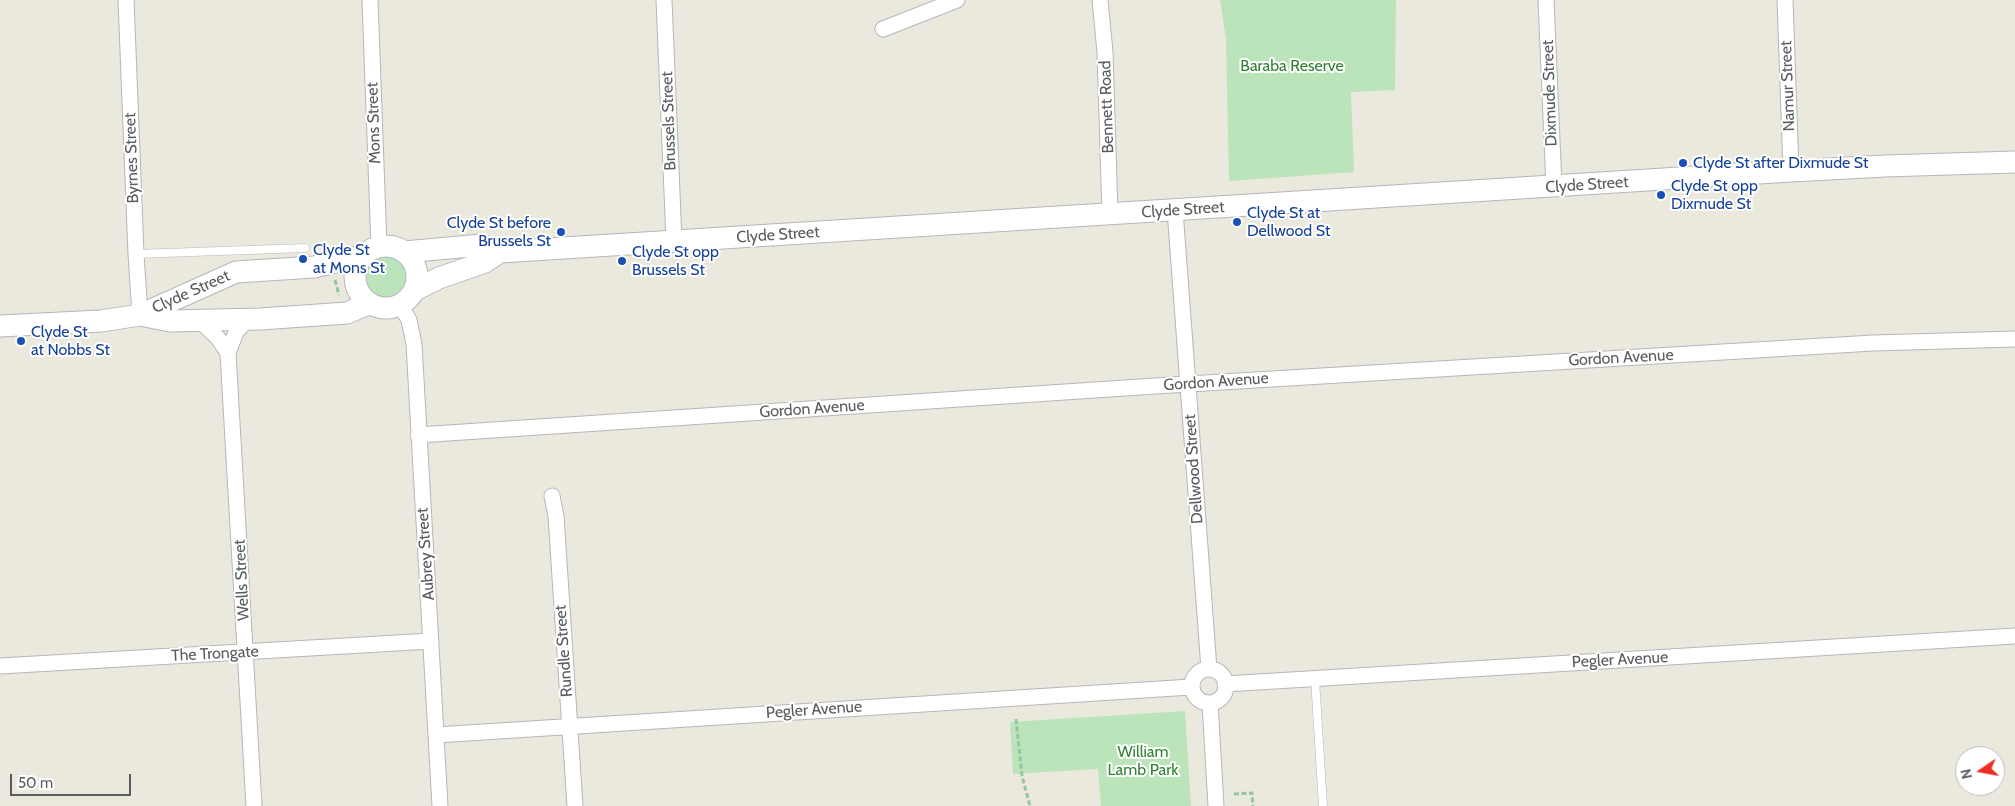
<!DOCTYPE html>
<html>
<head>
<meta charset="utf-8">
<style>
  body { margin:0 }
  #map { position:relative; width:2015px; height:806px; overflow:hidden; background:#ebe8de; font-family:Cabin,sans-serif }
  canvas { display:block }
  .north { position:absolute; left:1955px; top:746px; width:50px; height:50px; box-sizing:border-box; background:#fff; border:1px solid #bcbebf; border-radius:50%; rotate:258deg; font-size:14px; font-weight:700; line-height:20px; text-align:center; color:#585c60 }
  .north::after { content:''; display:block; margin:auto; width:18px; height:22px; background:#ec2e24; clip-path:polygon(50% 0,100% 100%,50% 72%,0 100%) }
  .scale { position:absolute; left:10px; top:774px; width:121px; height:22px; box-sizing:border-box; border:2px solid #585c60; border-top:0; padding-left:6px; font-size:15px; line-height:18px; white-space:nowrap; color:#585c60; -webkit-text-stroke:4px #fff; paint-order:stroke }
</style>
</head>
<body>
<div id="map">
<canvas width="2015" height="806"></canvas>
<div class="north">N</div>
<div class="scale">50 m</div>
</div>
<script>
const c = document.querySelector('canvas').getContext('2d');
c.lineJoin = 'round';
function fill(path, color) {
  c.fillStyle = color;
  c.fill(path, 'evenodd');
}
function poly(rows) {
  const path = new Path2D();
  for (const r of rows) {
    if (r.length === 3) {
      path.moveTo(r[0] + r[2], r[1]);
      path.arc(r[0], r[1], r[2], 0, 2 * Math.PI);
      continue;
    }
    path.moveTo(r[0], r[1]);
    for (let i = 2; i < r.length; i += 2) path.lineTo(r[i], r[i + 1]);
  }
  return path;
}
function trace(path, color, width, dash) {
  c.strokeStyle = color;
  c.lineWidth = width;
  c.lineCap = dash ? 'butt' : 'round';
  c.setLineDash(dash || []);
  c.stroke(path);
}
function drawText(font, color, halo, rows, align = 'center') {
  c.font = font + ' Cabin,sans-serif';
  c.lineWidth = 4;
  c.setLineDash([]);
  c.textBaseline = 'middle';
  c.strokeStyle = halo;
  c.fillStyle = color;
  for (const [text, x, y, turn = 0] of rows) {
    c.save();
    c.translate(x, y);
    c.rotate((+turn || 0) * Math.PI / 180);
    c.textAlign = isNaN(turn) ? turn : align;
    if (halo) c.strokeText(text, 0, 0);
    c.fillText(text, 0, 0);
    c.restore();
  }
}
fill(poly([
  [1220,0,1396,0,1395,90,1351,92,1354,172,1229,181,1226,39],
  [385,276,21],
  [1185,711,1191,806,1101,806,1098,769,1013,774,1010,722]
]), '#bbe4ba');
const service = poly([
  [136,254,305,248],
  [1315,679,1323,806]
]);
const minor = poly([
  [126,0,136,254,140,315],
  [370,0,379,247],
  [664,0,674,241],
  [1100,0,1105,52,1110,214],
  [1546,0,1554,187],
  [1785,0,1791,171],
  [883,29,957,0],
  [1175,210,1209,669],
  [400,305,409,320,414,344,440,806],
  [247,320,236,332,228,353,254,806],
  [200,321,218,338,228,353],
  [418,435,1155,386,1873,343,2015,339],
  [552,496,556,516,575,806],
  [0,666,431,641],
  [1209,686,17],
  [1225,684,2015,636],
  [1210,703,1216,806],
  [436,735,1191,687]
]);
const secondary = poly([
  [386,277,31],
  [404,252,482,245,500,252,1791,171,1885,166,2015,162],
  [415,290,439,278,485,262,500,252],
  [140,315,170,321,260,319,347,313,368,304],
  [0,326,101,321,140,315,236,272,314,267,362,256]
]);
trace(service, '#b5b7bc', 9);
trace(minor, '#b5b7bc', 17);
trace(secondary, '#b3b7bc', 23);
trace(poly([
  [335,280,339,295],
  [1016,719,1022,776,1030,806],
  [1234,794,1252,793,1253,806]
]), '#92c5a0', 3, [5, 2.5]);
trace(service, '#fff', 8);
trace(minor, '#fff', 15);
trace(secondary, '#fff', 21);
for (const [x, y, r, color] of [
  [1683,163,5,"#1a4fb4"],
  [1661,195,5,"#1a4fb4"],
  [1237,222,5,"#1a4fb4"],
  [561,232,5,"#1a4fb4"],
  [303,259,5,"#1a4fb4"],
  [622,261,5,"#1a4fb4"],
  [21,341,5,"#1a4fb4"]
]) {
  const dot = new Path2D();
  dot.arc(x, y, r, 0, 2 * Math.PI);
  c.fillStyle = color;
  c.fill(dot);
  trace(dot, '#fff', 2);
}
drawText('16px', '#328434', '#fff', [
  ["Baraba Reserve",1292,66],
  ["William",1143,752],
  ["Lamb Park",1143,770]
]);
drawText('16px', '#585c60', '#fff', [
  ["Namur Street",1788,86,-92],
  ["Dixmude Street",1550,93,-92],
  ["Bennett Road",1107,107,-92],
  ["Brussels Street",669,121,-92],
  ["Mons Street",374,123,-92],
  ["Byrnes Street",132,158,-92],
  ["Clyde Street",1587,185,-4],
  ["Clyde Street",1183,210,-4],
  ["Clyde Street",778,235,-4],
  ["Clyde Street",191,292,-24],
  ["Gordon Avenue",1621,358,-3],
  ["Gordon Avenue",1216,382,-4],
  ["Gordon Avenue",812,409,-4],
  ["Dellwood Street",1194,469,-94],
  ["Aubrey Street",426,554,-94],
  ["Wells Street",242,580,-93],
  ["Rundle Street",564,651,-94],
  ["The Trongate",215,654,-3],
  ["Pegler Avenue",1620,660,-3],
  ["Pegler Avenue",814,710,-4]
]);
drawText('16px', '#164399', '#fff', [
  ["Clyde St after Dixmude St",1693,163],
  ["Clyde St opp",1671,186],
  ["Dixmude St",1671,204],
  ["Clyde St at",1247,213],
  ["Dellwood St",1247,231],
  ["Clyde St before",551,223,"right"],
  ["Brussels St",551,241,"right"],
  ["Clyde St",313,250],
  ["at Mons St",313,268],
  ["Clyde St opp",632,252],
  ["Brussels St",632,270],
  ["Clyde St",31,332],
  ["at Nobbs St",31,350]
], 'left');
</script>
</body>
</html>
